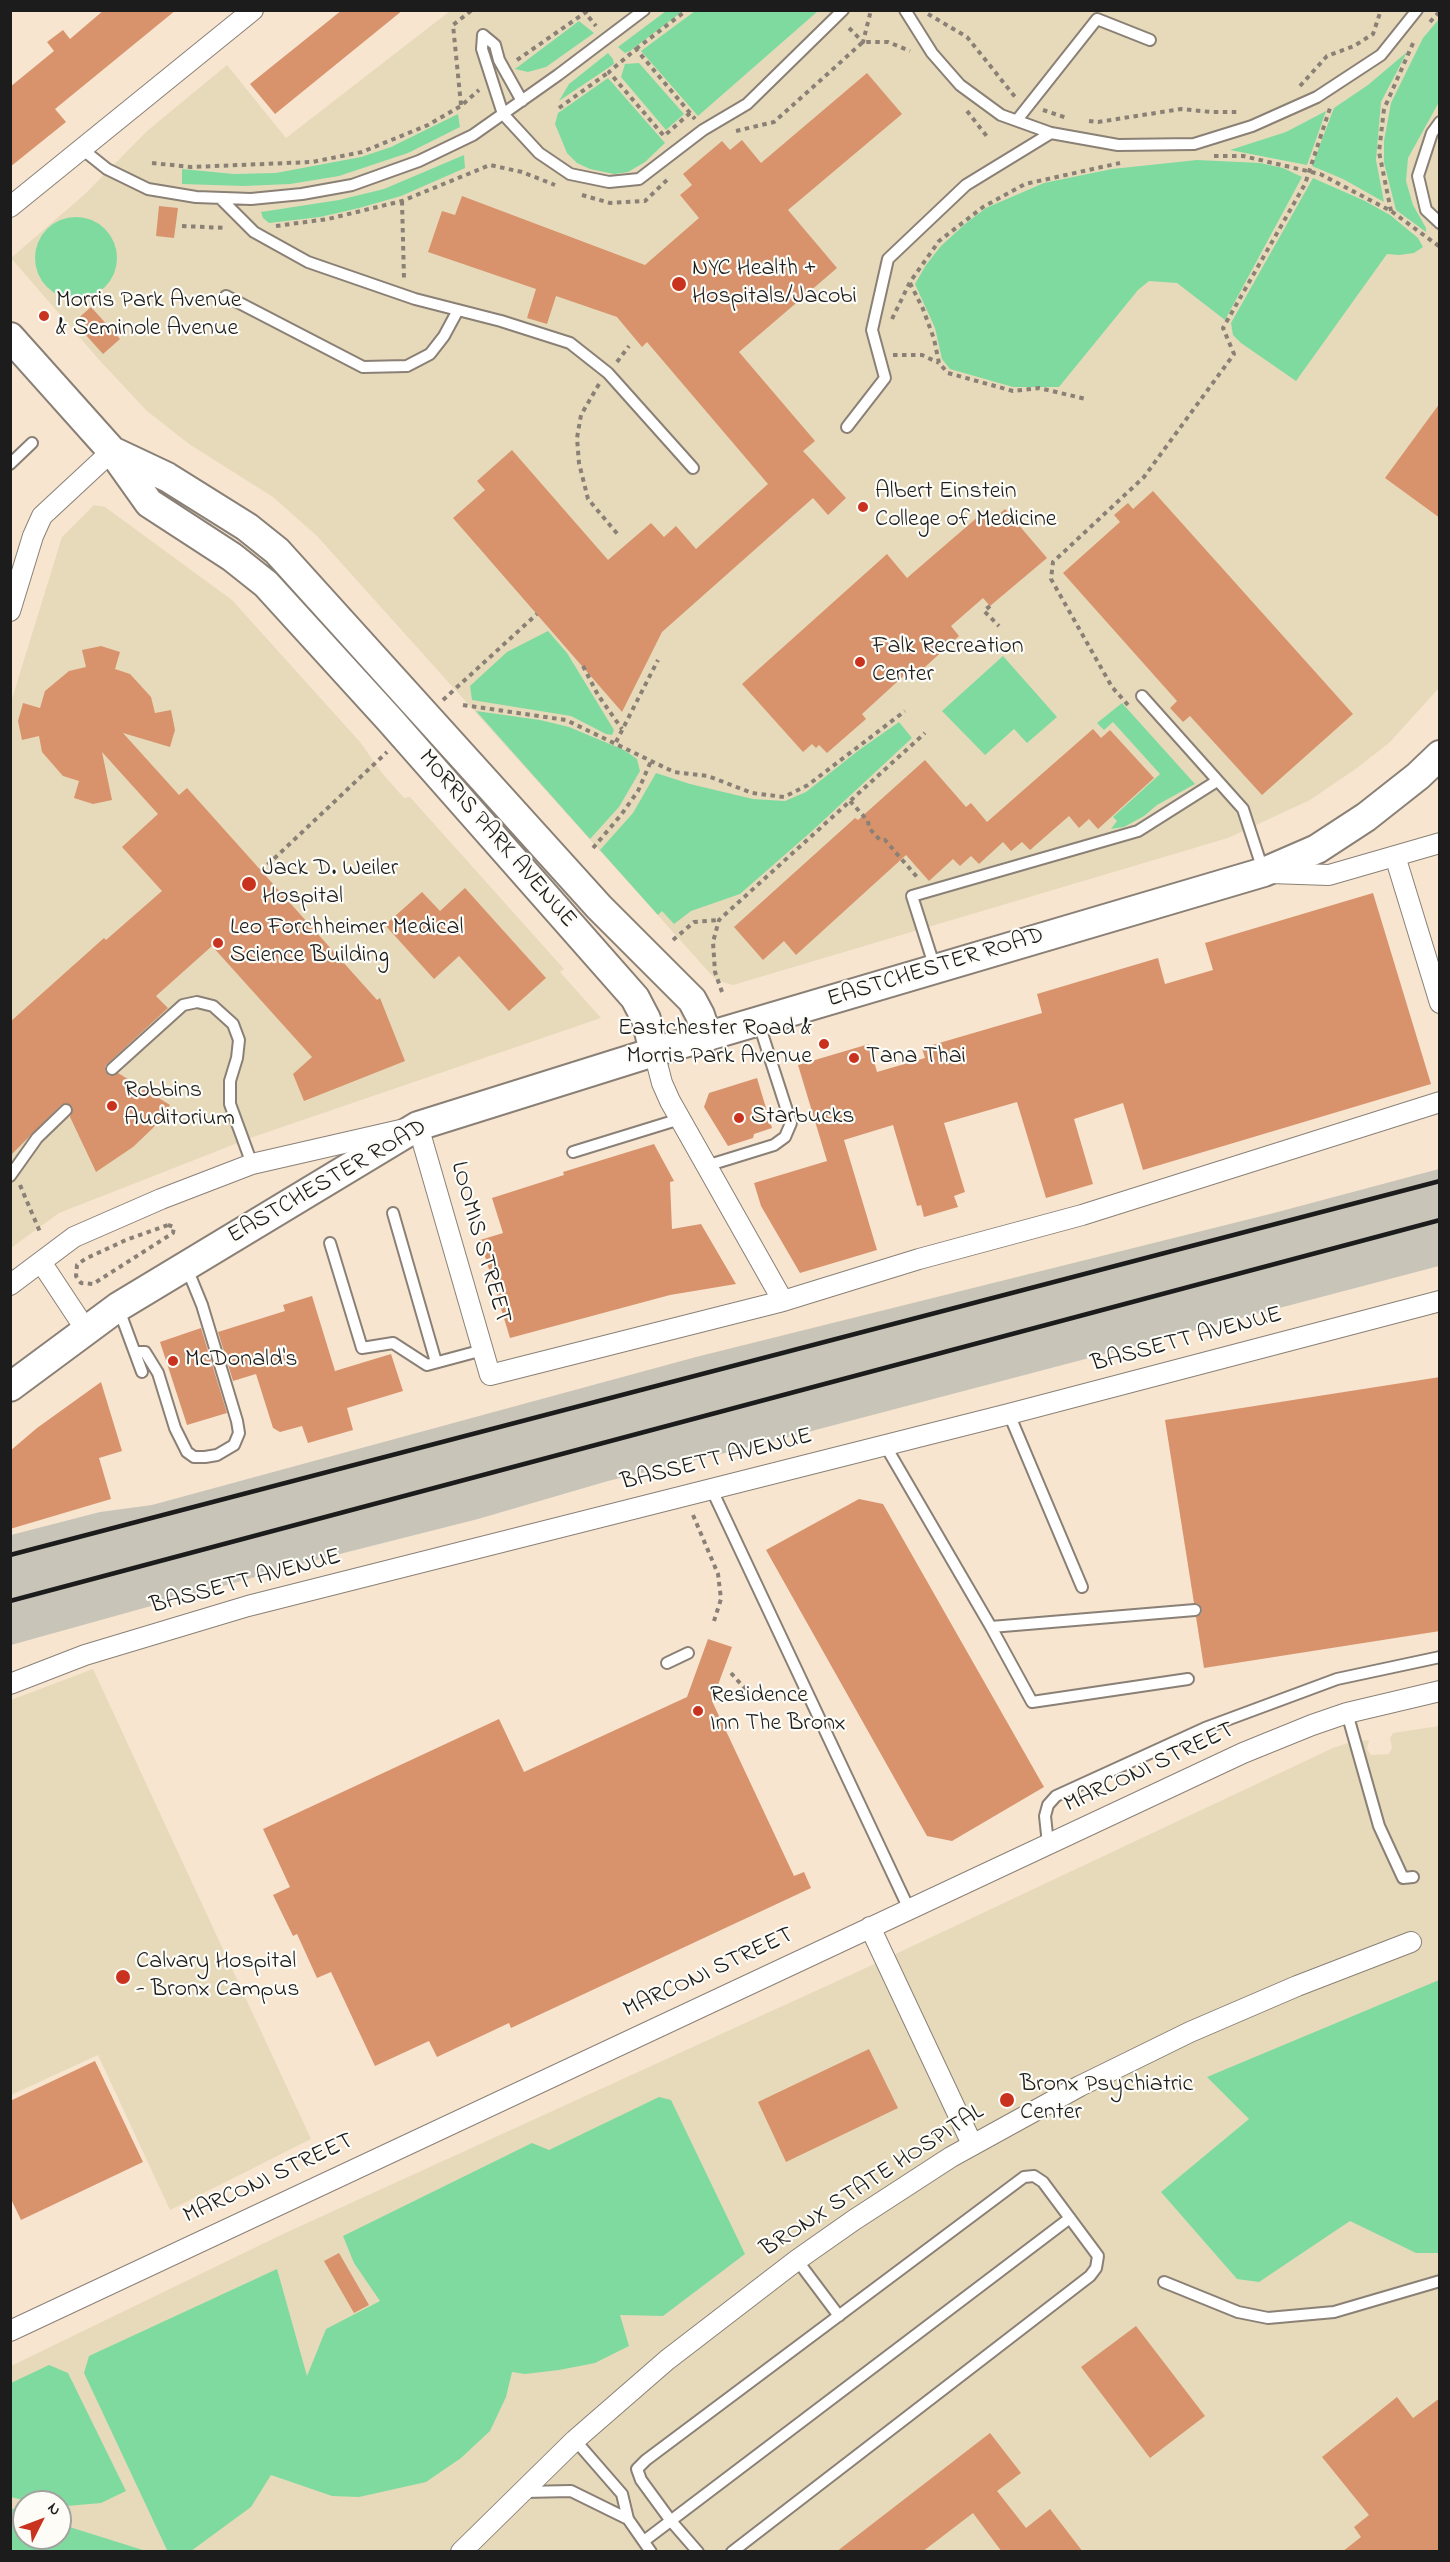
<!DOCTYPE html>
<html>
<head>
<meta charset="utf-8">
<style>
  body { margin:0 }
  #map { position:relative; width:1450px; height:2562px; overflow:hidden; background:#f7e5d0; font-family:"Indie Flower",sans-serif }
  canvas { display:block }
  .frame { position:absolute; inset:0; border:12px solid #1c1c1c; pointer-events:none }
  .north { position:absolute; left:12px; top:2490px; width:60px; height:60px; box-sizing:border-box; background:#fdfcf7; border:2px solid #a3a29f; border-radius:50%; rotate:48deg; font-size:16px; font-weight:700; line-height:24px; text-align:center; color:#1c1c1c }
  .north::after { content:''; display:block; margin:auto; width:21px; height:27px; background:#c8321e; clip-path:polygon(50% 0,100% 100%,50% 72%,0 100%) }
</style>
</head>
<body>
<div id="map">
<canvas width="1450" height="2562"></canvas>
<div class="frame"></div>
<div class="north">N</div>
</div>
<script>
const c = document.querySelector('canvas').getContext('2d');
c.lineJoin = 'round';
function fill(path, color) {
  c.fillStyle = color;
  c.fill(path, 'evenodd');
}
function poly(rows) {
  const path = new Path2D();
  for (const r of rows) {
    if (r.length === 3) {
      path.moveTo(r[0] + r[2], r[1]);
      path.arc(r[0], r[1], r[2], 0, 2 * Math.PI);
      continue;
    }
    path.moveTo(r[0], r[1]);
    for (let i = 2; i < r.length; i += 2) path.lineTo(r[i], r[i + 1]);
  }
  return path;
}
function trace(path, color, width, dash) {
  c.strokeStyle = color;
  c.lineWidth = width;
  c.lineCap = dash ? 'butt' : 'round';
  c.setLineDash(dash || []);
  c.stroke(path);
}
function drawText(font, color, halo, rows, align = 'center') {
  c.font = font + ' "Indie Flower",sans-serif';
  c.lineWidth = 4.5;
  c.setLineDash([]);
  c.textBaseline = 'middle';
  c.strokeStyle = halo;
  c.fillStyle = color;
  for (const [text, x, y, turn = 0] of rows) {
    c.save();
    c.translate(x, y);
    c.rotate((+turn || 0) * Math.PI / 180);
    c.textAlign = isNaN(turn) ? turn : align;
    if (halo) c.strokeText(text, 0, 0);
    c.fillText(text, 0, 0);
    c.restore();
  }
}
fill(poly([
  [450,11,1439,11,1439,688,1390,742,1357,768,1310,800,1228,838,733,985,716,980,317,536,273,497,189,444,147,411,101,362,11,258,85,194,147,131,227,65,286,138],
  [94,505,105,507,232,600,360,742,382,773,404,798,410,797,564,969,560,972,601,1018,253,1137,59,1213,11,1248,11,702,62,537],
  [93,1669,311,2139,170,2210,98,2055,11,2095,11,1700],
  [1439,1726,1439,2551,11,2552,11,2366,283,2234,868,1967,1333,1748,1351,1742,1369,1740,1367,1749,1371,1755,1389,1754,1392,1748,1390,1738,1393,1733],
  [24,2502,60,2502,60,2538,24,2538]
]), '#e7daba');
fill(poly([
  [1439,1169,1439,1266,766,1443,608,1481,478,1519,320,1559,11,1645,11,1535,100,1512,152,1505,696,1357,1274,1213]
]), '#c8c4b8');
fill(poly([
  [666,11,683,11,630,51,625,53,618,47],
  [695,11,695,10,818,11,698,116,641,51],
  [1439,19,1439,102,1408,158,1406,181,1413,205,1426,228,1426,232,1396,210,1384,163,1384,141,1391,103,1423,38],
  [579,21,594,33,546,67,528,72,515,69],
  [1407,52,1381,102,1376,160,1384,202,1343,179,1312,166,1334,108,1368,85],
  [608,53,613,59,614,64,559,101,569,84],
  [639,63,684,114,666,130,621,77,625,64],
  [608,78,665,143,645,162,628,172,614,174,590,169,577,163,567,153,555,124,558,113],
  [1326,111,1307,165,1230,150,1286,132],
  [458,114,460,127,408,153,339,176,290,184,244,186,182,184,182,169,234,174,276,173,361,157,391,147],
  [464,155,465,168,401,196,359,208,320,217,269,223,263,218,261,212,339,200,384,189],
  [1197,160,1260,163,1283,168,1302,177,1225,320,1177,283,1149,281,1138,290,1059,387,1013,387,950,369,942,359,935,328,915,284,926,265,941,246,965,224,986,208,1044,183,1112,169],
  [1313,178,1365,201,1390,215,1418,238,1423,247,1414,253,1399,255,1387,254,1296,381,1241,343,1233,335,1231,323],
  [76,258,41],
  [548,631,567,653,614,730,612,735,606,734,571,716,472,700,470,686,507,652],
  [1003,656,1057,717,1027,743,1014,729,985,755,942,711],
  [1122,703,1195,784,1157,805,1144,816,1124,827,1111,829,1117,821,1113,817,1160,774,1113,722,1104,730,1097,723],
  [476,711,540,720,569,727,624,750,637,759,640,771,619,807,590,839],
  [899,722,912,738,812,831,740,894,691,911,674,924,662,911,658,915,600,850,633,813,656,773,690,784,753,799,785,801,806,792,859,750],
  [1439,1980,1439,2253,1416,2253,1350,2221,1259,2282,1237,2279,1161,2192,1249,2119,1207,2077],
  [659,2097,671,2100,745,2254,663,2316,620,2315,629,2346,595,2363,559,2370,525,2374,512,2372,506,2397,490,2431,461,2458,426,2482,359,2497,332,2496,271,2475,251,2507,191,2551,167,2550,84,2373,89,2356,277,2269,307,2376,326,2329,380,2301,354,2263,343,2236,532,2143,549,2150],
  [49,2365,68,2373,126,2491,101,2503,67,2506,60,2505,60,2502,30,2502,11,2497,11,2383],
  [10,2508,24,2512,24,2538,60,2538,60,2524,146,2551,11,2551]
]), '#7fdaa0');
fill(poly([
  [104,10,176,10,55,109,66,122,10,167,10,87,54,51,47,42,63,30,70,39],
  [342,10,403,10,275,114,250,84],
  [867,73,902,114,788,210,837,268,739,352,815,441,803,451,846,498,828,515,813,498,662,632,622,712,453,518,485,490,477,481,512,450,608,560,651,523,664,537,676,526,696,549,768,484,647,342,642,347,617,317,556,296,547,324,527,318,536,289,428,252,442,211,455,215,462,196,645,265,699,218,680,195,692,185,683,174,722,141,730,150,742,140,761,163],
  [159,206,178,208,174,238,156,236],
  [91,307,120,339,103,354,74,322],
  [1440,403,1440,518,1385,478],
  [1153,491,1353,714,1262,795,1190,716,1183,722,1170,708,1177,701,1063,573,1120,522,1114,515,1128,503,1133,509],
  [987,509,995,518,1005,509,1047,558,990,606,983,598,951,626,959,636,914,677,909,671,862,714,866,719,827,753,819,745,816,748,812,744,803,752,742,684,887,554,907,578],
  [101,646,120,652,115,669,130,674,151,697,155,713,171,710,175,730,170,747,123,733,179,795,187,788,377,1000,380,998,405,1061,304,1101,293,1074,312,1057,212,946,156,996,168,1008,105,1066,105,1071,109,1076,118,1073,170,1105,153,1128,133,1147,96,1172,70,1117,73,1108,67,1103,61,1105,10,1156,10,1022,104,938,106,940,162,891,122,847,158,814,102,752,112,800,93,804,74,798,79,781,63,776,42,752,39,736,22,740,18,721,23,703,40,708,45,691,69,671,86,667,82,650],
  [1093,729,1101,738,1110,730,1154,778,1098,829,1089,819,1079,828,1069,816,1030,850,1022,842,1011,851,1003,842,979,864,971,856,960,866,953,859,929,881,906,855,796,955,784,941,763,960,734,927,855,818,858,820,925,760,966,807,971,803,987,822],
  [465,888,546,978,509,1011,459,956,434,979,385,925,422,892,440,911],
  [1373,893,1431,1084,1143,1170,1123,1103,1074,1119,1093,1184,1046,1198,1017,1102,944,1123,965,1192,954,1196,958,1207,924,1217,921,1205,917,1206,893,1125,844,1140,877,1250,800,1273,761,1206,754,1183,827,1161,798,1065,869,1044,877,1072,925,1058,922,1048,1042,1013,1037,994,1158,958,1165,984,1213,970,1205,943],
  [757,1078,772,1128,754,1134,753,1138,728,1146,704,1107,709,1093],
  [654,1144,674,1181,670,1182,672,1229,701,1224,736,1284,670,1295,510,1338,480,1240,503,1233,492,1198,564,1175,563,1172],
  [312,1296,335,1371,391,1354,403,1391,347,1408,353,1430,308,1443,302,1426,280,1432,273,1428,256,1374,233,1381,218,1332,285,1311,283,1305],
  [201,1328,227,1413,187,1425,160,1342],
  [1440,1377,1440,1631,1204,1668,1196,1617,1201,1614,1202,1609,1199,1604,1194,1603,1165,1420],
  [101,1382,122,1451,99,1458,111,1499,10,1529,10,1451,37,1428],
  [859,1499,883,1504,1044,1787,952,1841,927,1836,766,1550],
  [708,1639,732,1647,712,1701,794,1876,804,1872,811,1888,511,2028,509,2023,437,2057,429,2041,375,2066,331,1972,317,1978,297,1934,293,1936,273,1895,290,1887,263,1829,499,1719,524,1772,687,1697],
  [869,2049,898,2108,786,2162,758,2102],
  [95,2061,143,2162,21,2220,10,2197,10,2101],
  [339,2253,369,2305,354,2313,324,2261],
  [1136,2326,1205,2416,1150,2458,1081,2367],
  [1397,2397,1413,2418,1440,2398,1440,2552,1342,2552,1361,2537,1354,2527,1369,2515,1322,2457],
  [990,2433,1021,2473,997,2491,1026,2528,1050,2509,1083,2552,1002,2552,973,2513,922,2552,836,2552]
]), '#d8936c');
const service = poly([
  [905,10,932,53,960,85,1001,115,1051,133,1118,145,1194,144,1252,126,1317,97,1381,55,1417,10],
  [522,101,499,60,495,45,483,35,482,49,503,114,539,153,570,174,609,182,639,179,703,130,747,104,843,10],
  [1017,120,1097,19,1150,40],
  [1440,122,1432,133,1418,176,1426,210,1440,223],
  [82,149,107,169,148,189,196,197,251,199,302,194,352,185,419,161,473,135,558,75,644,10],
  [220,198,254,232,308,262,415,299,501,321,570,343,608,373,693,468],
  [226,296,363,367,407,366,430,354,444,336,458,310],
  [847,427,885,378,872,330,888,259,966,185,1051,133],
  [10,464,32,443],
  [1142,696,1243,809,1263,870],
  [935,968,912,896,1138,831,1217,781],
  [112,1069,183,1005,197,1002,213,1006,233,1024,239,1040,237,1058,230,1081,230,1104,252,1164],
  [573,1152,680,1119],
  [706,1166,774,1145,785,1137,791,1123,758,1021],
  [10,1176,37,1138,66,1110],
  [393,1213,436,1362],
  [330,1243,362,1348,393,1343,427,1365,483,1350],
  [118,1307,142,1372],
  [135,1352,145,1352,158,1373,175,1428,187,1452,194,1457,205,1457,217,1455,234,1445,239,1433,237,1421,202,1305,186,1266],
  [1009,1414,1082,1587],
  [885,1445,991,1627,1195,1610],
  [711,1488,909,1909],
  [991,1627,1032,1702,1188,1679],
  [667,1663,688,1653],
  [1347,1713,1379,1826,1403,1878,1413,1877],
  [1048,1844,1045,1816,1048,1805,1056,1796,1205,1728,1337,1679,1440,1657],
  [797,2260,839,2316],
  [1164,2282,1238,2312,1268,2318,1334,2312,1440,2281],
  [524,2492,571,2491,628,2519,622,2494,575,2440],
  [628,2519,651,2552],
  [644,2541,1070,2218],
  [698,2552,671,2521,641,2480,637,2469,646,2460,1024,2177,1034,2176,1043,2182,1098,2256,1096,2268,1090,2276,732,2552]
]);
const minor = poly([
  [10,207,253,10],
  [10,611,33,536,42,516,112,451],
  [1395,856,1440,1003],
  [1270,873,1329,875,1440,843],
  [654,1052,662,1083,670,1101,783,1301],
  [41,1262,86,1330],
  [10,1285,74,1237,161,1199,252,1164,418,1126,490,1375,783,1301,919,1259,1082,1215,1440,1102],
  [10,1684,85,1655,248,1606,1009,1414,1440,1301],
  [870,1927,972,2144],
  [10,2331,1243,1753,1312,1725,1347,1713,1440,1691],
  [461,2552,575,2440,667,2360,797,2260,854,2220,951,2157,1080,2086,1190,2032,1297,1986,1411,1942]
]);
const secondary = poly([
  [10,337,112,451,149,503,232,557,266,584,390,720,635,998,646,1019,654,1052],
  [114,452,167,477,247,527,277,551,599,907,692,1000,700,1015,707,1037],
  [10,1387,118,1307,418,1126,654,1052,1264,872,1317,849,1366,817,1418,776,1440,755]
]);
trace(service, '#8a8076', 14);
trace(minor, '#8a8076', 22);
trace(secondary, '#8a8076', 32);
trace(poly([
  [583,10,596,26],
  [928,14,967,37,1016,98],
  [1430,22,1440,11],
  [849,28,863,42,871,10],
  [636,49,687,10],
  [517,60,589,10],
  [1300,86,1327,56,1354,46,1373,34,1381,10],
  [461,105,453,25,472,10],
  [559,108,609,72],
  [1043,110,1067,118],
  [967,111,989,139],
  [690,113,664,136,609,72,636,49,690,113,695,119],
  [1089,121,1098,122,1181,109,1211,112,1239,112],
  [736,131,774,122,863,42,888,42,910,51],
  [1214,156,1243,156,1320,174,1391,211,1440,247],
  [152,163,191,167,312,162,362,152,428,125,461,106,479,90],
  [582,195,610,203,645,201,667,180],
  [402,201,404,279],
  [1391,211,1379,152,1384,109,1414,41],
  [182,226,227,228],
  [276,226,328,219,402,201,490,165,522,172,555,185],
  [910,283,923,309,934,339,939,363,948,373,1013,391,1039,388,1086,399],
  [892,319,910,282,939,241,983,207,1025,184,1120,163],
  [893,355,922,355,939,363],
  [617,362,629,346],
  [599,384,581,415,577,438,579,463,588,499,620,537],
  [990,606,984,611,999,626],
  [583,666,598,695,622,729],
  [443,700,537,614],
  [463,705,566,720,674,772,708,776,752,793,784,797,808,785,905,711],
  [1128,705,1112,687,1051,579,1053,562,1144,477,1234,354,1223,328,1305,184,1330,108],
  [616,742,658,660],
  [850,801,868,821,869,828,880,840,885,840,917,877,916,880],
  [593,848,621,815,638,791,651,761],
  [261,871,387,752],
  [673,940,694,922,719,920],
  [722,992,715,972,713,942,719,920,925,733],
  [20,1185,40,1232],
  [168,1225,174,1227,173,1233,93,1284,81,1283,76,1276,77,1265,85,1259,126,1240,168,1225],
  [693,1515,718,1574,721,1599,714,1621],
  [731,1673,756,1701]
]), '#8a8076', 4, [4.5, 4.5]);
trace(service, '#fff', 10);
trace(minor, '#fff', 20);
trace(secondary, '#fff', 28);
trace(poly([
  [10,1555,1440,1181],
  [10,1601,1440,1220]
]), '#1c1c1c', 4.5);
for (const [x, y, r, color] of [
  [679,284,8,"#c8321e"],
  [44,316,6,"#c8321e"],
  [863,507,6,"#c8321e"],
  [860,662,6,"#c8321e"],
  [249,884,8,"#c8321e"],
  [218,943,6,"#c8321e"],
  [824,1044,6,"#c8321e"],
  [854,1058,6,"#c8321e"],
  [112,1106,6,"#c8321e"],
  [739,1118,6,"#c8321e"],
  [173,1361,6,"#c8321e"],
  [698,1711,6,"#c8321e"],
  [123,1977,8,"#c8321e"],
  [1007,2100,8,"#c8321e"]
]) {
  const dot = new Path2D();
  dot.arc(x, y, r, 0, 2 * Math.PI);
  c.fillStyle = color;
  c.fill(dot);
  trace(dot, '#fdfcf7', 2);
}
drawText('24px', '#1c1c1c', '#fdfcf7', [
  ["NYC Health +",692,270],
  ["Hospitals/Jacobi",692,298],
  ["Morris Park Avenue",56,302],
  ["& Seminole Avenue",56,330],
  ["Albert Einstein",875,493],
  ["College of Medicine",875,521],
  ["Falk Recreation",872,648],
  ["Center",872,676],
  ["Jack D. Weiler",262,870],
  ["Hospital",262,898],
  ["Leo Forchheimer Medical",230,929],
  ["Science Building",230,957],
  ["Eastchester Road &",812,1030,"right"],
  ["Morris Park Avenue",812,1058,"right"],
  ["Tana Thai",866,1058],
  ["Robbins",124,1092],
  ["Auditorium",124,1120],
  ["Starbucks",751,1118],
  ["McDonald's",185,1361],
  ["Residence",710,1697],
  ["Inn The Bronx",710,1725],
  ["Calvary Hospital",136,1963],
  ["- Bronx Campus",136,1991],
  ["Bronx Psychiatric",1020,2086],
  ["Center",1020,2114]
], 'left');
drawText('24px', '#1c1c1c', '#fdfcf7', [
  ["MORRIS PARK AVENUE",496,840,49],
  ["EASTCHESTER ROAD",936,969,-17],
  ["EASTCHESTER ROAD",328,1183,-30],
  ["LOOMIS STREET",479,1243,74],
  ["BASSETT AVENUE",1187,1341,-15],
  ["BASSETT AVENUE",717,1461,-14],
  ["BASSETT AVENUE",246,1583,-15],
  ["MARCONI STREET",1150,1769,-25],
  ["MARCONI STREET",709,1974,-25],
  ["MARCONI STREET",269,2180,-25],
  ["BRONX STATE HOSPITAL",873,2182,-33]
]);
</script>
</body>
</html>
